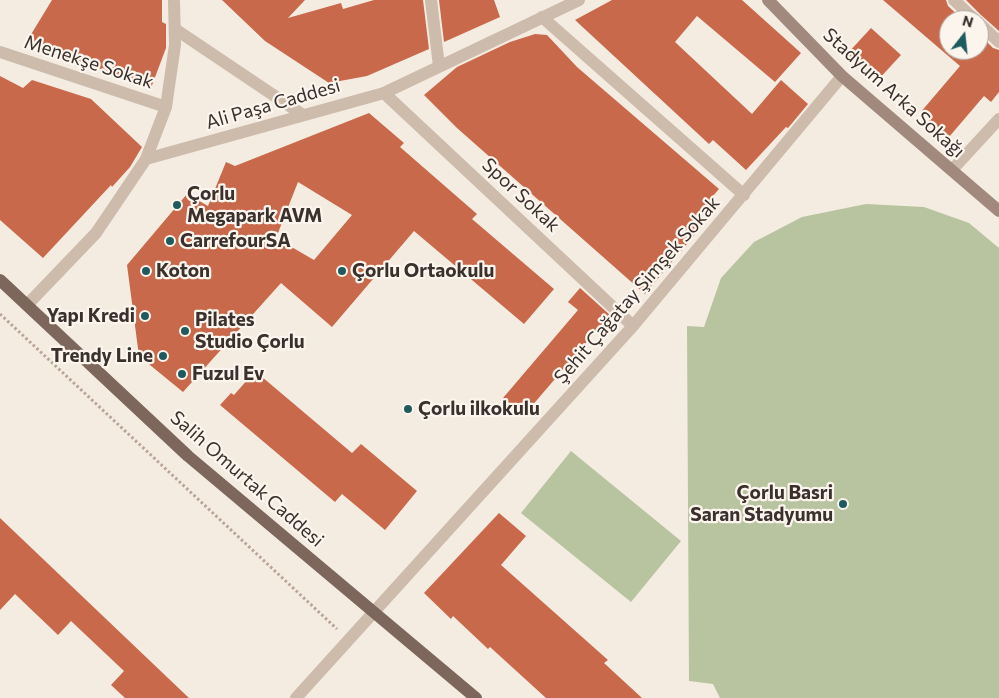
<!DOCTYPE html>
<html>
<head>
<meta charset="utf-8">
<style>
  body { margin:0 }
  #map { position:relative; width:999px; height:698px; overflow:hidden; background:#f4ebe1; font-family:Commissioner,sans-serif }
  canvas { display:block }
  .north { position:absolute; left:939px; top:10px; width:50px; height:50px; box-sizing:border-box; background:#fbf5ee; border:1px solid #aea6a0; border-radius:50%; rotate:16deg; font-size:14px; font-weight:700; line-height:20px; text-align:center; color:#3b302b }
  .north::after { content:''; display:block; margin:auto; width:18px; height:22px; background:#1f5a5e; clip-path:polygon(50% 0,100% 100%,50% 72%,0 100%) }
</style>
</head>
<body>
<div id="map">
<canvas width="999" height="698"></canvas>
<div class="north">N</div>
</div>
<script>
const c = document.querySelector('canvas').getContext('2d');
c.lineJoin = 'round';
function fill(path, color) {
  c.fillStyle = color;
  c.fill(path, 'evenodd');
}
function poly(rows) {
  const path = new Path2D();
  for (const r of rows) {
    path.moveTo(r[0], r[1]);
    for (let i = 2; i < r.length; i += 2) path.lineTo(r[i], r[i + 1]);
  }
  return path;
}
function trace(path, color, width, dash) {
  c.strokeStyle = color;
  c.lineWidth = width;
  c.lineCap = dash ? 'butt' : 'round';
  c.setLineDash(dash || []);
  c.stroke(path);
}
function drawText(font, color, halo, rows, align = 'center') {
  c.font = font + ' Commissioner,sans-serif';
  c.lineWidth = 4.5;
  c.setLineDash([]);
  c.textBaseline = 'middle';
  c.strokeStyle = halo;
  c.fillStyle = color;
  for (const [text, x, y, turn = 0] of rows) {
    c.save();
    c.translate(x, y);
    c.rotate((+turn || 0) * Math.PI / 180);
    c.textAlign = isNaN(turn) ? turn : align;
    if (halo) c.strokeText(text, 0, 0);
    c.fillText(text, 0, 0);
    c.restore();
  }
}
fill(poly([
  [866,204,924,207,969,223,999,248,999,698,720,698,713,684,689,681,687,326,704,327,721,278,754,242,802,217],
  [571,451,681,541,631,602,521,513]
]), '#b8c4a0');
fill(poly([
  [52,0,162,0,162,22,166,24,166,48,151,88,27,41],
  [222,0,305,0,288,18,341,3,343,9,374,0,423,0,429,49,367,76,329,83,265,41],
  [439,0,494,0,500,17,444,42],
  [612,0,742,0,801,53,775,82,697,16,675,42,752,114,781,80,808,104,788,128,786,127,746,170,713,140,709,144,575,20],
  [883,0,946,0,948,6,963,20,949,20,949,50,979,50,979,34,993,48,999,50,999,92,991,102,984,96,949,137,920,113,960,66],
  [966,0,999,0,999,31,981,15],
  [871,28,901,55,877,81,847,54],
  [535,34,547,35,577,67,719,189,694,218,702,226,645,294,457,128,424,95,457,67,510,42],
  [0,76,23,88,32,80,91,99,142,147,130,167,112,187,111,185,43,258,0,220],
  [369,113,404,143,400,147,477,214,472,219,554,289,524,324,414,231,332,327,281,283,183,392,139,356,127,265,187,194,208,206,226,162,235,166],
  [298,182,352,215,314,260,276,238],
  [580,288,610,315,524,415,503,398,578,310,568,302],
  [255,371,352,453,361,444,417,491,385,530,342,494,335,502,220,405,231,393,234,395],
  [499,513,526,536,501,565,608,660,604,663,642,698,546,698,490,647,488,649,453,616,451,619,424,593],
  [0,518,189,698,125,698,111,685,124,671,71,621,58,635,15,594,0,610]
]), '#c8694b');
trace(poly([
  [0,314,337,629]
]), '#b9a596', 3, [2.5, 2.5]);
trace(poly([
  [431,0,439,66],
  [954,0,975,20],
  [542,17,744,195],
  [979,23,999,42],
  [0,52,166,107],
  [384,93,633,326],
  [146,159,166,107,175,45,174,0],
  [952,170,999,119],
  [296,698,633,326,842,76]
]), '#cdbbac', 12);
trace(poly([
  [175,29,303,115],
  [27,305,96,233,146,159,384,93,579,0]
]), '#cdbbac', 12);
trace(poly([
  [768,0,842,76,999,211]
]), '#a18a7d', 12);
trace(poly([
  [0,280,188,456,476,698]
]), '#7d675c', 12);
for (const [x, y, r, color] of [
  [177,205,5,"#1f5a5e"],
  [170,241,5,"#1f5a5e"],
  [146,271,5,"#1f5a5e"],
  [342,271,5,"#1f5a5e"],
  [145,316,5,"#1f5a5e"],
  [185,331,5,"#1f5a5e"],
  [163,356,5,"#1f5a5e"],
  [182,374,5,"#1f5a5e"],
  [408,409,5,"#1f5a5e"],
  [843,504,5,"#1f5a5e"]
]) {
  const dot = new Path2D();
  dot.arc(x, y, r, 0, 2 * Math.PI);
  c.fillStyle = color;
  c.fill(dot);
  trace(dot, '#fbf5ee', 2);
}
drawText('19px', '#3b302b', '#fbf5ee', [
  ["Menekşe Sokak",89,62,18],
  ["Stadyum Arka Sokağı",894,93,42],
  ["Ali Paşa Caddesi",273,104,-16],
  ["Spor Sokak",521,195,43],
  ["Şehit Çağatay Şimşek Sokak",637,290,-49],
  ["Salih Omurtak Caddesi",247,479,41]
]);
drawText('bold 19px', '#3b302b', '#fbf5ee', [
  ["Çorlu",187,194],
  ["Megapark AVM",187,216],
  ["CarrefourSA",180,241],
  ["Koton",156,271],
  ["Çorlu Ortaokulu",352,271],
  ["Yapı Kredi",135,316,"right"],
  ["Pilates",195,320],
  ["Studio Çorlu",195,342],
  ["Trendy Line",153,356,"right"],
  ["Fuzul Ev",192,374],
  ["Çorlu ilkokulu",418,409],
  ["Çorlu Basri",833,493,"right"],
  ["Saran Stadyumu",833,515,"right"]
], 'left');
</script>
</body>
</html>
